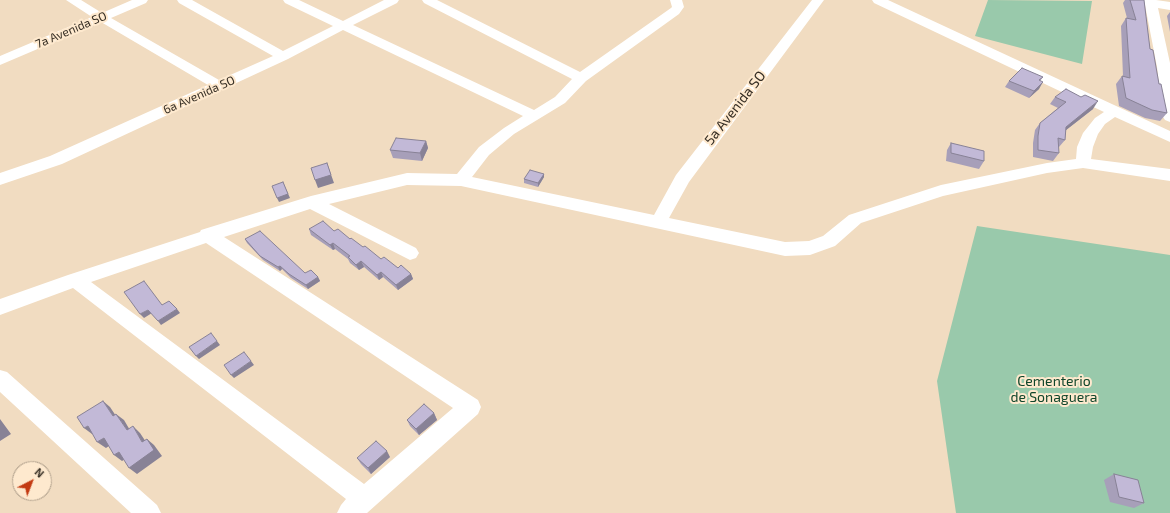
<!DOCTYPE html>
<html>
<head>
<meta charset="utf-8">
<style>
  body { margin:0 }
  #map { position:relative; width:1170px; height:513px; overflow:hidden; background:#f1dcc1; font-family:"Exo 2",sans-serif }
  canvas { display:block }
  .north { position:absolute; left:12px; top:461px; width:40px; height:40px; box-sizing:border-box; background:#fee9ce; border:1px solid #ae9e8a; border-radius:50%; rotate:42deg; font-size:11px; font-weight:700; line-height:16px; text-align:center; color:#362e24 }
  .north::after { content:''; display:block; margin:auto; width:14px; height:18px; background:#c33a12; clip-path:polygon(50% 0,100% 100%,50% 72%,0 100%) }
</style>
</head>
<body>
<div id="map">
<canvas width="1170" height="513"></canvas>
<div class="north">N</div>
</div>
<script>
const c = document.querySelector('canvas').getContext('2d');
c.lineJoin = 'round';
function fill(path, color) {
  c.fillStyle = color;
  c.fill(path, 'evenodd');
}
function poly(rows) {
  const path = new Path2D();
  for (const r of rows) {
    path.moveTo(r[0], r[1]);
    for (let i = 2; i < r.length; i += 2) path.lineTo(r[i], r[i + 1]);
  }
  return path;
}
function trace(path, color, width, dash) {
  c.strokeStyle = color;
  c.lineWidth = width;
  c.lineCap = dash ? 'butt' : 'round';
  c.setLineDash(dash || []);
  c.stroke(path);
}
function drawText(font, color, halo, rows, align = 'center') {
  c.font = font + ' "Exo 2",sans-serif';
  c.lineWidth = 4;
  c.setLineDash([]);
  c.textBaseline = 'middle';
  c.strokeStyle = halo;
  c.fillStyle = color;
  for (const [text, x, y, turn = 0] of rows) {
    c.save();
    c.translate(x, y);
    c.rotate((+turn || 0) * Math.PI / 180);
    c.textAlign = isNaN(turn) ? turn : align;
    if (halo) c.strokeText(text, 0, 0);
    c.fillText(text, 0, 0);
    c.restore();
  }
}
fill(poly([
  [988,0,1092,1,1082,64,975,36],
  [977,226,1170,255,1170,513,956,513,937,381]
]), '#99c9ab');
fill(poly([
  [66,0,81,0,102,13,132,0,148,0,146,3,111,18,219,80,273,56,179,3,177,0,192,0,283,51,333,26,285,3,283,0,299,0,343,21,384,0,399,0,397,3,353,25,534,110,555,97,572,79,424,3,422,0,437,0,580,72,671,8,672,7,670,0,682,0,684,7,679,14,586,81,565,103,514,134,489,155,472,177,654,215,676,175,812,0,824,0,689,182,669,218,785,242,809,241,823,236,849,215,941,185,1047,163,1076,159,1077,147,1083,133,1095,118,1104,112,874,3,872,0,888,0,1170,131,1170,142,1115,117,1105,124,1098,134,1093,147,1091,159,1170,169,1170,181,1083,168,1047,173,943,196,861,223,835,246,810,255,785,256,461,186,407,185,329,204,416,248,419,253,416,258,410,260,310,209,224,237,478,400,481,407,478,414,367,513,337,513,341,505,346,499,73,288,0,315,0,299,68,275,200,232,201,230,311,196,407,173,457,174,479,147,504,128,523,116,343,30,288,59,62,164,0,185,0,173,50,156,208,85,101,22,0,65,0,56,92,17,66,0],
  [206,243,453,408,364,484,91,282,206,243],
  [1129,0,1156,0,1170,2,1170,10,1158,8,1170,63,1170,122,1165,120,1163,117,1157,67,1145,5,1131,3,1129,0],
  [0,370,7,372,157,505,161,513,131,513,0,392,0,370]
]), '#fff');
fill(poly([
  [1125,0,1144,0,1150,49,1167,113,1160,121,1145,118,1119,106,1116,84,1122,76,1123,76,1121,26,1126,18,1127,18,1123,3],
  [1170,12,1170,32,1167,16],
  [1043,77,1040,81,1039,89,1029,98,1005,87,1009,81],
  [1055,97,1093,109,1066,130,1065,140,1059,147,1058,147,1059,153,1053,161,1033,157,1033,143,1035,130,1040,123,1058,108,1050,104],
  [426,141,428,148,422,161,393,158,390,150],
  [951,143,984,161,979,169,946,161,947,150],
  [544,174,544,177,538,187,524,183,524,179],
  [309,229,334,231,350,239,381,259,398,268,411,274,413,279,398,290,383,277,379,280,364,267,359,270,350,263,348,259,335,249,333,250,311,235],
  [245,239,305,273,318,277,320,281,308,289,291,278,282,269,280,271,263,260,247,243],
  [434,413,437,420,419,435,410,426,407,420],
  [390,457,371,474,361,464,357,458],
  [1114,474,1144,503,1134,508,1110,502,1104,480]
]), '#a79fb9');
fill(poly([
  [1043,82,1039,89,1029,98,1034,91],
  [1098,101,1093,109,1061,134,1066,127],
  [426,141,428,148,422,161,420,153],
  [327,163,334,183,318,188,315,180],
  [544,174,544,177,538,187,538,183],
  [283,182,290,198,279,202,277,198],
  [333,243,335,249,333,250,330,245],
  [361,261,364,267,359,270,356,265],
  [280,266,282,269,280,271,278,267],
  [381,272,383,277,379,280,377,275],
  [411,274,413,279,398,290,396,285],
  [318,277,320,281,308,289,306,285],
  [177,309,180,313,161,325,158,321],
  [148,310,152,313,144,318,140,314],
  [217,341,220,345,199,359,196,356],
  [251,361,254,365,234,378,231,375],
  [103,401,110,407,120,422,113,416],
  [434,413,437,420,419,435,416,429],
  [116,414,124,420,134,437,127,430],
  [0,419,11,434,0,441],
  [88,426,96,432,92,434,84,428],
  [133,426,140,433,150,448,142,442],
  [104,438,112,444,106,448,97,442],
  [147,439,154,445,162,456,137,474,129,468],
  [387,451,390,457,371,474,368,468],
  [119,452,127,458,122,461,114,455]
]), '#888296');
const building = poly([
  [1130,0,1144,0,1150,49,1153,50,1159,84,1161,84,1167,113,1152,110,1126,98,1122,76,1130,78,1126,18,1136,20,1130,0],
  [1022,68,1043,77,1039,80,1043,82,1034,91,1009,81,1022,68],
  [1066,89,1081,97,1085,95,1098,101,1066,127,1065,140,1058,138,1059,153,1038,150,1038,136,1040,123,1066,102,1055,97,1066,89],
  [396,138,426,141,420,153,390,150,396,138],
  [951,143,984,151,984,161,951,153,951,143],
  [327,163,331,175,315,180,311,168,327,163],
  [530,170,544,174,538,183,524,179,530,170],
  [283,182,288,194,277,198,272,186,283,182],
  [323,221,334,231,338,229,350,239,351,238,363,247,365,246,381,259,384,257,398,268,401,265,411,274,396,285,381,272,377,275,361,261,356,265,348,257,350,256,333,243,330,245,309,229,323,221],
  [260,231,305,273,311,270,318,277,306,285,289,274,280,266,278,267,260,256,245,239,260,231],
  [144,281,162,305,169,301,177,309,158,321,148,310,140,314,124,292,144,281],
  [211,333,217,341,196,356,189,347,211,333],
  [244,352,251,361,231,375,224,365,244,352],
  [103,401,113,416,116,414,127,430,133,426,142,442,147,439,154,450,129,468,119,452,114,455,104,438,97,442,88,426,84,428,77,417,103,401],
  [424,404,434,413,416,429,407,420,424,404],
  [376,441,387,451,368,468,357,458,376,441],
  [1114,474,1138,480,1144,503,1119,497,1114,474]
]);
fill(building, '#c2b9d7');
trace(building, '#888296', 1);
drawText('12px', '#362e24', '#fee9ce', [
  ["7a Avenida SO",71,30,-23],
  ["6a Avenida SO",199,95,-24]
]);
drawText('14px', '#362e24', '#fee9ce', [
  ["5a Avenida SO",735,108,-52]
]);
drawText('14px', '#0f452a', '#fee9ce', [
  ["Cementerio",1054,381],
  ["de Sonaguera",1054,397]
]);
</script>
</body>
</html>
